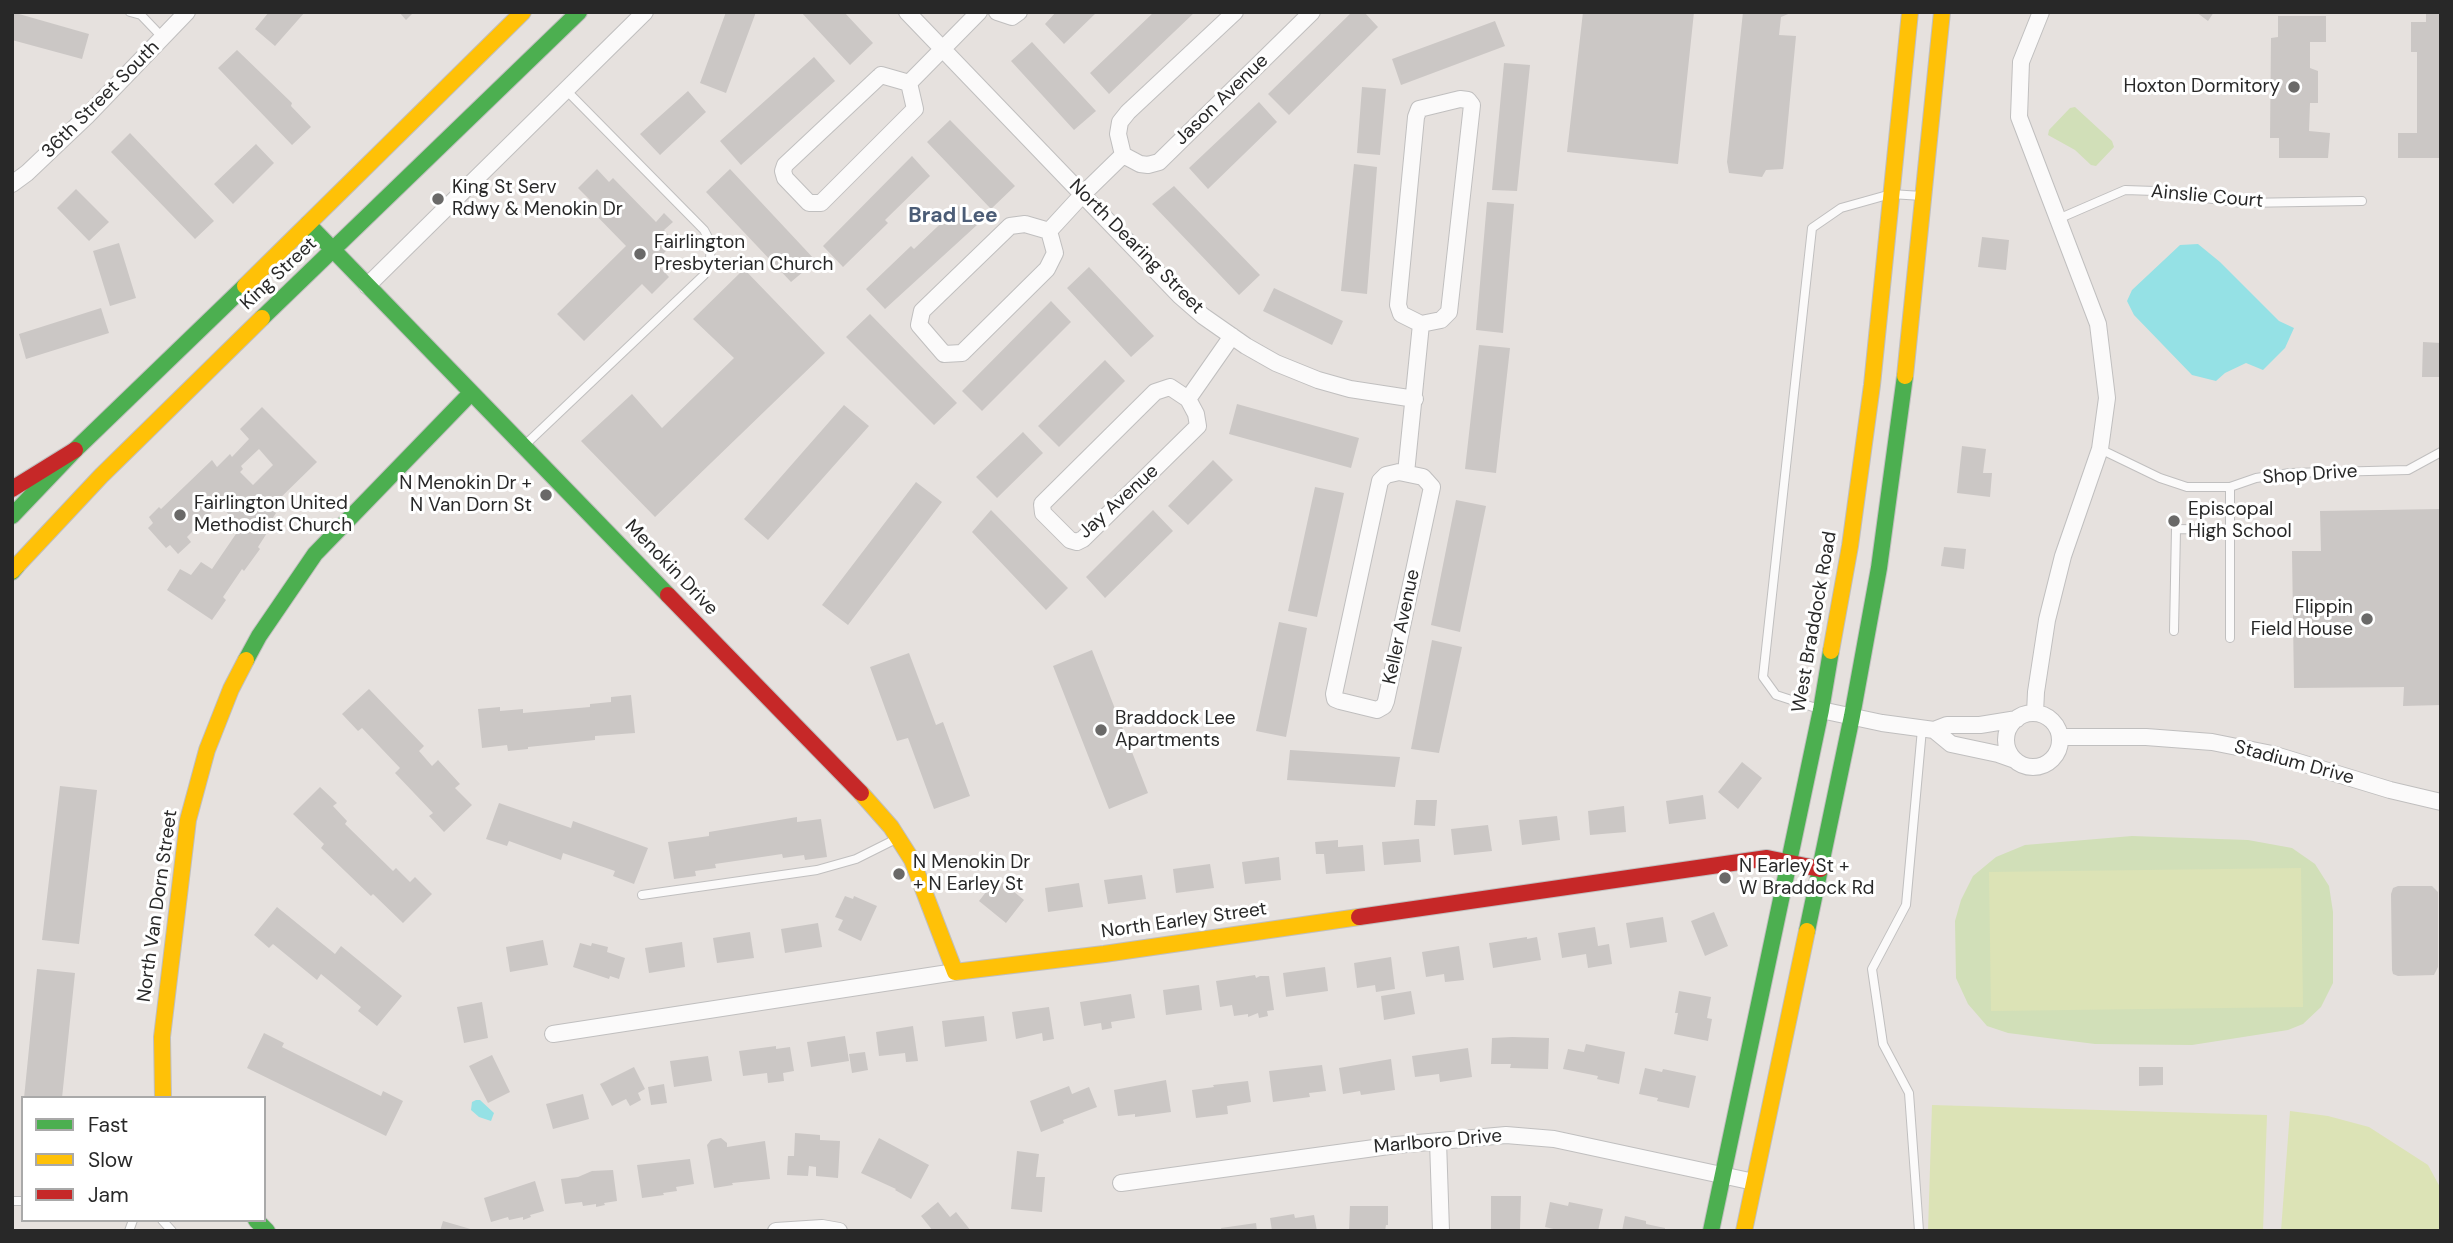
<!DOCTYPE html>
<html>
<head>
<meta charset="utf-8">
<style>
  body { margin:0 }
  #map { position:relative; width:2453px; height:1243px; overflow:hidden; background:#e6e1de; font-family:"DM Sans",sans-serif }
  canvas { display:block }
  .frame { position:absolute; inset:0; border:14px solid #282828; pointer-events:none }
  .legend { position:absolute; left:21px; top:1096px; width:245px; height:126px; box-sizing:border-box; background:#fff; border:2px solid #a9a9a9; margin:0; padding:9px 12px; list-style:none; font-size:21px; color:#282828 }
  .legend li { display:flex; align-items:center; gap:14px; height:35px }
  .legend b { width:35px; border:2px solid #a9a9a9 }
</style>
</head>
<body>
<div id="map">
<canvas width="2453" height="1243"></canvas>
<div class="frame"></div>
<ul class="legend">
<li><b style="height:9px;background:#4caf50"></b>Fast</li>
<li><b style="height:9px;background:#ffc107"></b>Slow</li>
<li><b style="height:9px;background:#c62828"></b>Jam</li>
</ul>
</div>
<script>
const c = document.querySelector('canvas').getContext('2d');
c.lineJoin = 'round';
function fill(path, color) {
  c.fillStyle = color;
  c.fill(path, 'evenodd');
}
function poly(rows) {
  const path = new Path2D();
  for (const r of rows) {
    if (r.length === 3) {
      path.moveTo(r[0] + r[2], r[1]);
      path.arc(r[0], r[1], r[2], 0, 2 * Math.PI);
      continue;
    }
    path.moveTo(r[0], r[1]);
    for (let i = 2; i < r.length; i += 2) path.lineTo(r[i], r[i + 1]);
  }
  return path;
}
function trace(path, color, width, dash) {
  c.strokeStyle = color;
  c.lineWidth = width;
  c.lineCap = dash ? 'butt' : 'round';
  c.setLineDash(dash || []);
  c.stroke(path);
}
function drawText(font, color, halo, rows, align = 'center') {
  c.font = font + ' "DM Sans",sans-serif';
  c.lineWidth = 6;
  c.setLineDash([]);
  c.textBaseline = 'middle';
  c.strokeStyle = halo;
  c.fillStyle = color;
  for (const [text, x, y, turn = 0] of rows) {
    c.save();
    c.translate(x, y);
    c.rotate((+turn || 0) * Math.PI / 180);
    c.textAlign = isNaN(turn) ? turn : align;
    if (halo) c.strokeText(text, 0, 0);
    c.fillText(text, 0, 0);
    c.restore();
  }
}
fill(poly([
  [2075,107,2112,141,2114,147,2096,166,2091,165,2075,150,2048,135,2049,130,2070,108],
  [2132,836,2248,840,2292,848,2315,864,2329,886,2333,912,2333,983,2321,1007,2303,1024,2288,1030,2192,1045,2095,1044,2008,1033,1987,1026,1968,1004,1956,978,1955,921,1961,900,1973,876,1996,857,2025,845]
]), '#d1dfb8');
fill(poly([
  [2301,868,2303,1007,1991,1011,1989,872],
  [1932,1105,2267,1115,2263,1231,1928,1231],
  [2290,1111,2328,1116,2369,1127,2428,1165,2441,1189,2441,1231,2281,1231]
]), '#dce3b6');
fill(poly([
  [2198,244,2220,262,2279,321,2294,328,2285,348,2263,370,2246,363,2225,373,2216,381,2192,375,2134,315,2127,301,2132,290,2180,245],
  [476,1100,480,1100,494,1113,491,1121,479,1117,471,1110,472,1102]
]), '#95e1e5');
fill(poly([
  [12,12,89,34,82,59,12,40],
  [269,12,305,12,275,46,255,29],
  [399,12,414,12,406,20],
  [726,12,756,12,726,93,700,83],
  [801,12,844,12,873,43,850,65],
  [1056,12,1097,12,1064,44,1045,24],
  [1154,12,1195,12,1109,94,1090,73],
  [1352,12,1364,12,1378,27,1289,115,1268,94],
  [1583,12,1694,12,1678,164,1567,152],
  [1743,12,1793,12,1781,17,1779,35,1796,36,1784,163,1783,169,1766,170,1762,177,1729,173,1727,162],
  [2196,12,2214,12,2208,21],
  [2426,14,2441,14,2441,158,2398,158,2398,133,2417,133,2417,52,2411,52,2411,22,2426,22],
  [2278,16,2326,16,2326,42,2310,42,2310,68,2318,71,2318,103,2310,103,2309,131,2330,133,2328,158,2279,158,2279,138,2270,138,2271,38,2278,37],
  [1495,21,1505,46,1401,85,1392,59],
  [1032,42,1096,111,1074,130,1011,61],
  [237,50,292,103,291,106,311,127,292,145,218,68],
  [814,57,835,81,741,165,720,141],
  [1504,63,1530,65,1517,191,1492,190],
  [1362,87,1386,89,1380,155,1357,153],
  [688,91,706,112,660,155,640,134],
  [1259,102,1277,122,1208,189,1189,168],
  [950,120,1015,186,991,209,927,142],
  [130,133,214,221,195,239,111,152],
  [256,144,274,163,233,204,214,184],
  [912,156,930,176,885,220,888,223,843,267,823,246],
  [1354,164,1377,167,1367,294,1341,291],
  [597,169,609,182,613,178,656,222,664,213,673,222,664,230,675,242,655,262,669,277,652,294,642,284,584,341,557,314,626,246,586,205,590,200,578,188],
  [730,169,816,261,791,282,706,192],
  [1174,186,1260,275,1239,295,1152,204],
  [76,189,109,222,89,241,57,208],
  [1487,202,1514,204,1503,333,1476,330],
  [959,206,977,225,885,309,866,289,911,246,914,249],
  [1982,237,2009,240,2006,270,1978,267],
  [119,243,136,298,110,306,93,251],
  [1089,267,1154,336,1131,357,1067,288],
  [744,269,825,353,655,517,581,441,632,394,662,428,734,358,693,319],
  [1274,288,1343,321,1332,345,1263,311],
  [1051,301,1071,322,982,411,962,391],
  [101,308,109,333,26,359,19,334],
  [870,314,957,403,934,425,846,337],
  [2423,342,2441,343,2441,377,2422,377],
  [1479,345,1510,348,1496,473,1465,469],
  [1105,360,1125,381,1059,447,1038,426],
  [1237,404,1359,438,1351,468,1229,434],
  [844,405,869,426,768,540,744,519],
  [262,407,317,462,270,508,276,513,271,521,274,522,258,547,260,549,244,571,242,569,223,597,226,600,212,620,167,590,180,569,191,575,201,562,212,569,240,528,224,509,228,505,224,500,187,537,191,542,178,554,170,545,166,548,148,528,153,523,149,517,159,507,161,509,212,460,217,467,230,454,232,457,249,439,240,429],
  [259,449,273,465,253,485,240,472,243,469,241,466],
  [1023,432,1043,453,997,498,976,477],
  [1962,446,1986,449,1983,473,1992,473,1990,497,1957,493],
  [1213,460,1233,480,1188,525,1168,506],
  [916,482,942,502,848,625,822,605],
  [1315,487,1344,493,1317,617,1288,611],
  [1456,500,1486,506,1460,632,1431,625],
  [2441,509,2441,705,2403,706,2404,687,2294,688,2292,551,2321,551,2320,511],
  [991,510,1068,588,1046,610,972,532],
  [1153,510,1173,531,1105,598,1086,577],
  [1944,547,1966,549,1964,569,1941,566],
  [1279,622,1307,628,1286,737,1256,731],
  [1432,640,1462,647,1439,753,1411,749],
  [1092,650,1148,793,1109,809,1053,666],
  [909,653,936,725,943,722,970,796,934,809,908,738,897,741,870,667],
  [369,689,424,746,419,751,432,766,438,760,460,784,455,788,472,805,444,832,429,816,433,813,395,773,400,768,362,728,358,731,342,714],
  [631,695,635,733,595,736,595,740,528,747,528,749,508,751,507,745,482,748,478,709,500,707,500,711,523,709,523,713,590,707,590,704,611,702,611,697],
  [1290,750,1400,757,1395,787,1287,780],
  [1742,762,1762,778,1738,809,1718,792],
  [60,786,97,790,79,944,42,940],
  [320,787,337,803,333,806,347,821,345,824,393,871,396,868,410,882,415,877,432,894,403,923,373,894,371,896,321,848,324,844,293,814],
  [1703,795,1706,819,1669,824,1666,801],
  [1416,800,1437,800,1435,826,1414,825],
  [499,803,571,828,573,821,648,848,634,884,613,876,615,871,563,853,561,860,509,841,507,846,486,839],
  [1624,806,1626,832,1590,835,1588,811],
  [1557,816,1560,840,1522,845,1519,820],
  [797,817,797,822,821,819,827,857,805,860,804,855,783,858,782,854,715,864,716,868,695,871,696,876,674,879,668,842,709,836,709,832],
  [1488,825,1492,851,1454,855,1451,829],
  [1419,839,1421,862,1384,865,1382,842],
  [1338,840,1338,847,1363,845,1365,871,1326,874,1324,854,1316,854,1315,842],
  [1279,857,1281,880,1245,884,1242,862],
  [1210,864,1214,888,1176,893,1173,869],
  [1142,875,1146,899,1108,904,1104,880],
  [997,878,1024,900,1006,923,979,901],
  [1079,883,1083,907,1048,912,1045,888],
  [2398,886,2432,886,2438,892,2438,967,2434,975,2398,976,2393,974,2392,970,2391,894,2393,888],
  [845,896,853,899,854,896,877,906,861,941,838,930,843,920,835,917],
  [277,907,335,954,341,946,402,996,377,1026,358,1011,361,1007,321,974,317,980,273,944,269,948,254,935],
  [1714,912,1728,946,1705,956,1691,921],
  [1663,917,1667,942,1630,948,1626,923],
  [818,923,822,947,785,953,781,929],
  [1595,927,1598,946,1609,944,1612,964,1588,968,1586,954,1562,958,1558,933],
  [750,932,754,958,717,963,713,938],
  [1527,937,1527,939,1537,937,1541,960,1493,968,1489,943],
  [543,940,548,965,510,972,506,947],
  [682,942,685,967,649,973,645,948],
  [580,943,591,946,592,943,608,947,607,952,625,958,619,979,610,976,609,979,573,967],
  [1459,946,1464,980,1445,982,1444,974,1426,977,1422,952],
  [1391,957,1395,989,1376,992,1375,985,1357,988,1354,963],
  [1325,967,1328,991,1286,997,1283,973],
  [37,969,75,973,62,1098,24,1098],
  [1255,975,1256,978,1260,976,1269,976,1274,1010,1267,1011,1268,1016,1259,1018,1258,1013,1248,1017,1248,1014,1234,1016,1232,1005,1220,1007,1216,981],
  [1199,985,1202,1010,1166,1015,1163,990],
  [1411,991,1415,1014,1384,1020,1381,996],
  [1679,991,1711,997,1707,1018,1712,1019,1708,1041,1674,1034,1678,1013,1675,1013],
  [1131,994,1135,1018,1111,1022,1112,1028,1102,1030,1101,1023,1084,1026,1080,1002],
  [482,1002,488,1038,464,1043,457,1007],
  [1049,1007,1054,1039,1043,1041,1042,1033,1016,1039,1012,1012],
  [984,1016,987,1041,945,1047,942,1021],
  [913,1026,918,1061,906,1062,905,1053,879,1056,876,1032],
  [264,1033,284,1043,282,1047,381,1096,383,1091,403,1101,386,1136,247,1068],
  [845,1036,849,1061,811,1067,807,1042],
  [1512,1037,1549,1038,1548,1069,1510,1068,1511,1064,1491,1064,1492,1038],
  [1586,1044,1625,1052,1619,1084,1597,1079,1598,1076,1563,1069,1568,1049,1584,1052],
  [776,1046,776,1049,790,1047,794,1071,783,1073,784,1081,768,1083,767,1073,743,1076,739,1051],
  [1468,1048,1472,1077,1440,1082,1439,1074,1415,1077,1412,1056],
  [865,1052,868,1070,852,1073,849,1054],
  [492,1055,510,1092,488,1103,469,1066],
  [708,1056,712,1081,674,1087,670,1061],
  [1391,1059,1395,1090,1361,1095,1360,1091,1343,1094,1339,1068],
  [1322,1065,1326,1091,1309,1093,1310,1097,1273,1102,1269,1071],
  [634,1067,645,1089,638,1093,641,1100,630,1106,626,1099,612,1106,600,1084],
  [2139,1067,2163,1067,2163,1085,2139,1086],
  [1645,1068,1662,1072,1663,1069,1696,1076,1689,1108,1657,1101,1658,1098,1639,1094],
  [1166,1080,1171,1112,1135,1117,1135,1114,1118,1116,1114,1090],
  [1248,1081,1251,1102,1227,1106,1228,1114,1196,1118,1192,1090,1214,1087,1213,1085],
  [664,1084,667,1103,651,1105,648,1087],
  [1069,1086,1072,1094,1089,1087,1097,1107,1063,1120,1064,1123,1041,1132,1030,1101],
  [583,1094,589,1119,553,1129,546,1104],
  [795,1133,820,1135,820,1140,840,1141,838,1178,816,1176,816,1167,809,1166,808,1176,787,1175,788,1156,794,1156],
  [721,1138,727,1143,727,1147,765,1141,770,1179,732,1183,733,1185,714,1188,707,1145,711,1140],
  [879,1138,929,1165,911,1199,895,1190,896,1189,861,1173],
  [1017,1151,1039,1154,1036,1177,1045,1177,1042,1212,1011,1209],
  [690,1159,694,1184,676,1187,677,1191,663,1193,664,1195,642,1198,637,1165],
  [613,1170,617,1201,604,1203,605,1205,596,1207,596,1204,583,1206,582,1202,565,1204,561,1179,578,1177,592,1171],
  [535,1181,544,1211,530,1215,531,1217,523,1220,523,1217,509,1220,508,1217,491,1222,484,1198],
  [1491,1196,1521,1196,1520,1229,1496,1231,1496,1229,1491,1229],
  [938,1202,950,1217,956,1212,971,1231,933,1231,921,1216],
  [1550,1202,1568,1206,1569,1202,1603,1209,1598,1231,1562,1231,1545,1227],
  [1350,1206,1388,1206,1388,1225,1386,1225,1385,1231,1349,1231],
  [1294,1214,1295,1218,1314,1215,1317,1231,1272,1231,1270,1218],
  [1625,1216,1646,1221,1646,1224,1665,1228,1665,1231,1622,1231],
  [443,1221,474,1230,474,1231,440,1231],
  [1256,1223,1257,1231,1222,1231,1221,1228]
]), '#cbc7c5');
const lane = poly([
  [130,12,141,15,163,38],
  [2058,219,2125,190,2155,191,2242,203,2362,201],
  [526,444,704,275,710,259,711,243,704,230,566,90],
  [2100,449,2160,478,2187,487,2230,487,2256,478,2290,473,2408,470,2441,452],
  [2174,631,2176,529,2230,530],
  [2230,638,2230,487],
  [1819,709,1776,695,1763,677,1812,228,1841,208,1891,194,1922,196],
  [642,895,817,870,856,859,896,839],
  [12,1201,23,1201],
  [162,1220,172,1231],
  [129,1231,133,1220],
  [1919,1231,1909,1093,1883,1044,1872,969,1906,905,1922,729]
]);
const street = poly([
  [907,12,1180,296,1203,316,1246,346,1276,363,1318,380,1350,389,1415,399],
  [997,12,1012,17,1019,12],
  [1235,12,1128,112,1120,122,1118,134,1123,155,1140,164,1148,165,1159,162,1312,12],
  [881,75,909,83,915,109,821,203,809,203,785,178,783,171,785,165,881,75],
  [909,83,979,12],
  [1460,99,1468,100,1472,105,1449,312,1441,320,1421,324,1401,314,1398,305,1416,117,1419,109,1460,99],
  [12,184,27,173,87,116,187,12],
  [1025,224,1049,231,1055,253,1047,269,962,353,944,354,919,325,922,311,1010,226,1025,224],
  [1049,231,1083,194,1123,155],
  [367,286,645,12],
  [1170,387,1188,399,1196,414,1198,426,1083,539,1077,542,1070,540,1043,513,1042,504,1155,392,1170,387],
  [1188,399,1232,336],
  [1399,472,1423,477,1432,487,1386,701,1384,706,1377,710,1340,701,1335,699,1334,694,1380,481,1386,475,1399,472],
  [1406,473,1421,324],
  [1821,710,1882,723,1934,730,1947,725,1980,725,2017,719],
  [2035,713,2036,692,2047,620,2063,556,2100,449,2107,398,2098,324,2019,117,2021,62,2041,12],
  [2033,740,27],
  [1934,730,1951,744,1998,754,2015,760],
  [2060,737,2146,737,2212,742,2272,754,2390,790,2441,802],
  [553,1034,955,972],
  [1438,1141,1441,1231],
  [1121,1183,1396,1145,1506,1135,1554,1139,1754,1182],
  [776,1231,822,1228,839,1231]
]);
const fast = poly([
  [308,224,668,595],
  [262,318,579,12],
  [12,516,75,450,245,286],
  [12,572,17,566],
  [246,660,259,636,315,554,471,393],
  [1807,931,1852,716,1879,568,1905,376],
  [256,1220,267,1231],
  [1711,1231,1821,710,1831,651]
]);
const slow = poly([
  [245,286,523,12],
  [1905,376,1942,12],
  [12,571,101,476,262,318],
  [1831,651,1850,546,1872,385,1910,12],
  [861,793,891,827,912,860,955,972,1104,954,1359,917],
  [163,1098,162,1037,188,820,207,750,231,689,246,660],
  [1744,1231,1807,931]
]);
const jam = poly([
  [12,489,75,450],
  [668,595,861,793],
  [1359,917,1767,858,1820,869]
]);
trace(lane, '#c0bfbf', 10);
trace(street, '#c0bfbf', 18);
trace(fast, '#c0bfbf', 18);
trace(slow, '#c0bfbf', 18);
trace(jam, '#c0bfbf', 18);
trace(lane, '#fbfafa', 8);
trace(street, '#fbfafa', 16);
trace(fast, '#4caf50', 16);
trace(slow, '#ffc107', 16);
trace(jam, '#c62828', 16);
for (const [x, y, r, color] of [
  [2294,87,7,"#6a6968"],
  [438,199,7,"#6a6968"],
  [640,254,7,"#6a6968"],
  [546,495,7,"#6a6968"],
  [180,515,7,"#6a6968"],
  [2174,521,7,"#6a6968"],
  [2367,619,7,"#6a6968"],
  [1101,730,7,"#6a6968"],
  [899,874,7,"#6a6968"],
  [1725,878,7,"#6a6968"]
]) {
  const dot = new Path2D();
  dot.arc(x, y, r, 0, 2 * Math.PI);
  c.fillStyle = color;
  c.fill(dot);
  trace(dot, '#fff', 2.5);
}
drawText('19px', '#282828', '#fff', [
  ["Hoxton Dormitory",2280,87,"right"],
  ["King St Serv",452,188],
  ["Rdwy & Menokin Dr",452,210],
  ["Fairlington",654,243],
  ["Presbyterian Church",654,265],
  ["N Menokin Dr +",532,484,"right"],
  ["N Van Dorn St",532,506,"right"],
  ["Fairlington United",194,504],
  ["Methodist Church",194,526],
  ["Episcopal",2188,510],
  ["High School",2188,532],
  ["Flippin",2353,608,"right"],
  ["Field House",2353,630,"right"],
  ["Braddock Lee",1115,719],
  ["Apartments",1115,741],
  ["N Menokin Dr",913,863],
  ["+ N Earley St",913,885],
  ["N Earley St +",1739,867],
  ["W Braddock Rd",1739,889]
], 'left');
drawText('19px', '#282828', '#fff', [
  ["36th Street South",101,100,-45],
  ["Jason Avenue",1222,100,-44],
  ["Ainslie Court",2207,197,5],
  ["North Dearing Street",1136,247,45],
  ["King Street",279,274,-43],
  ["Shop Drive",2310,475,-4],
  ["Jay Avenue",1119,502,-42],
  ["Menokin Drive",671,568,46],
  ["West Braddock Road",1815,622,-80],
  ["Keller Avenue",1402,627,-78],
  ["Stadium Drive",2294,763,15],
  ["North Van Dorn Street",158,906,-82],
  ["North Earley Street",1184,921,-8],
  ["Marlboro Drive",1438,1142,-5]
]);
drawText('bold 21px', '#4b5c76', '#fff', [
  ["Brad Lee",953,216]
]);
</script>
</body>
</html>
